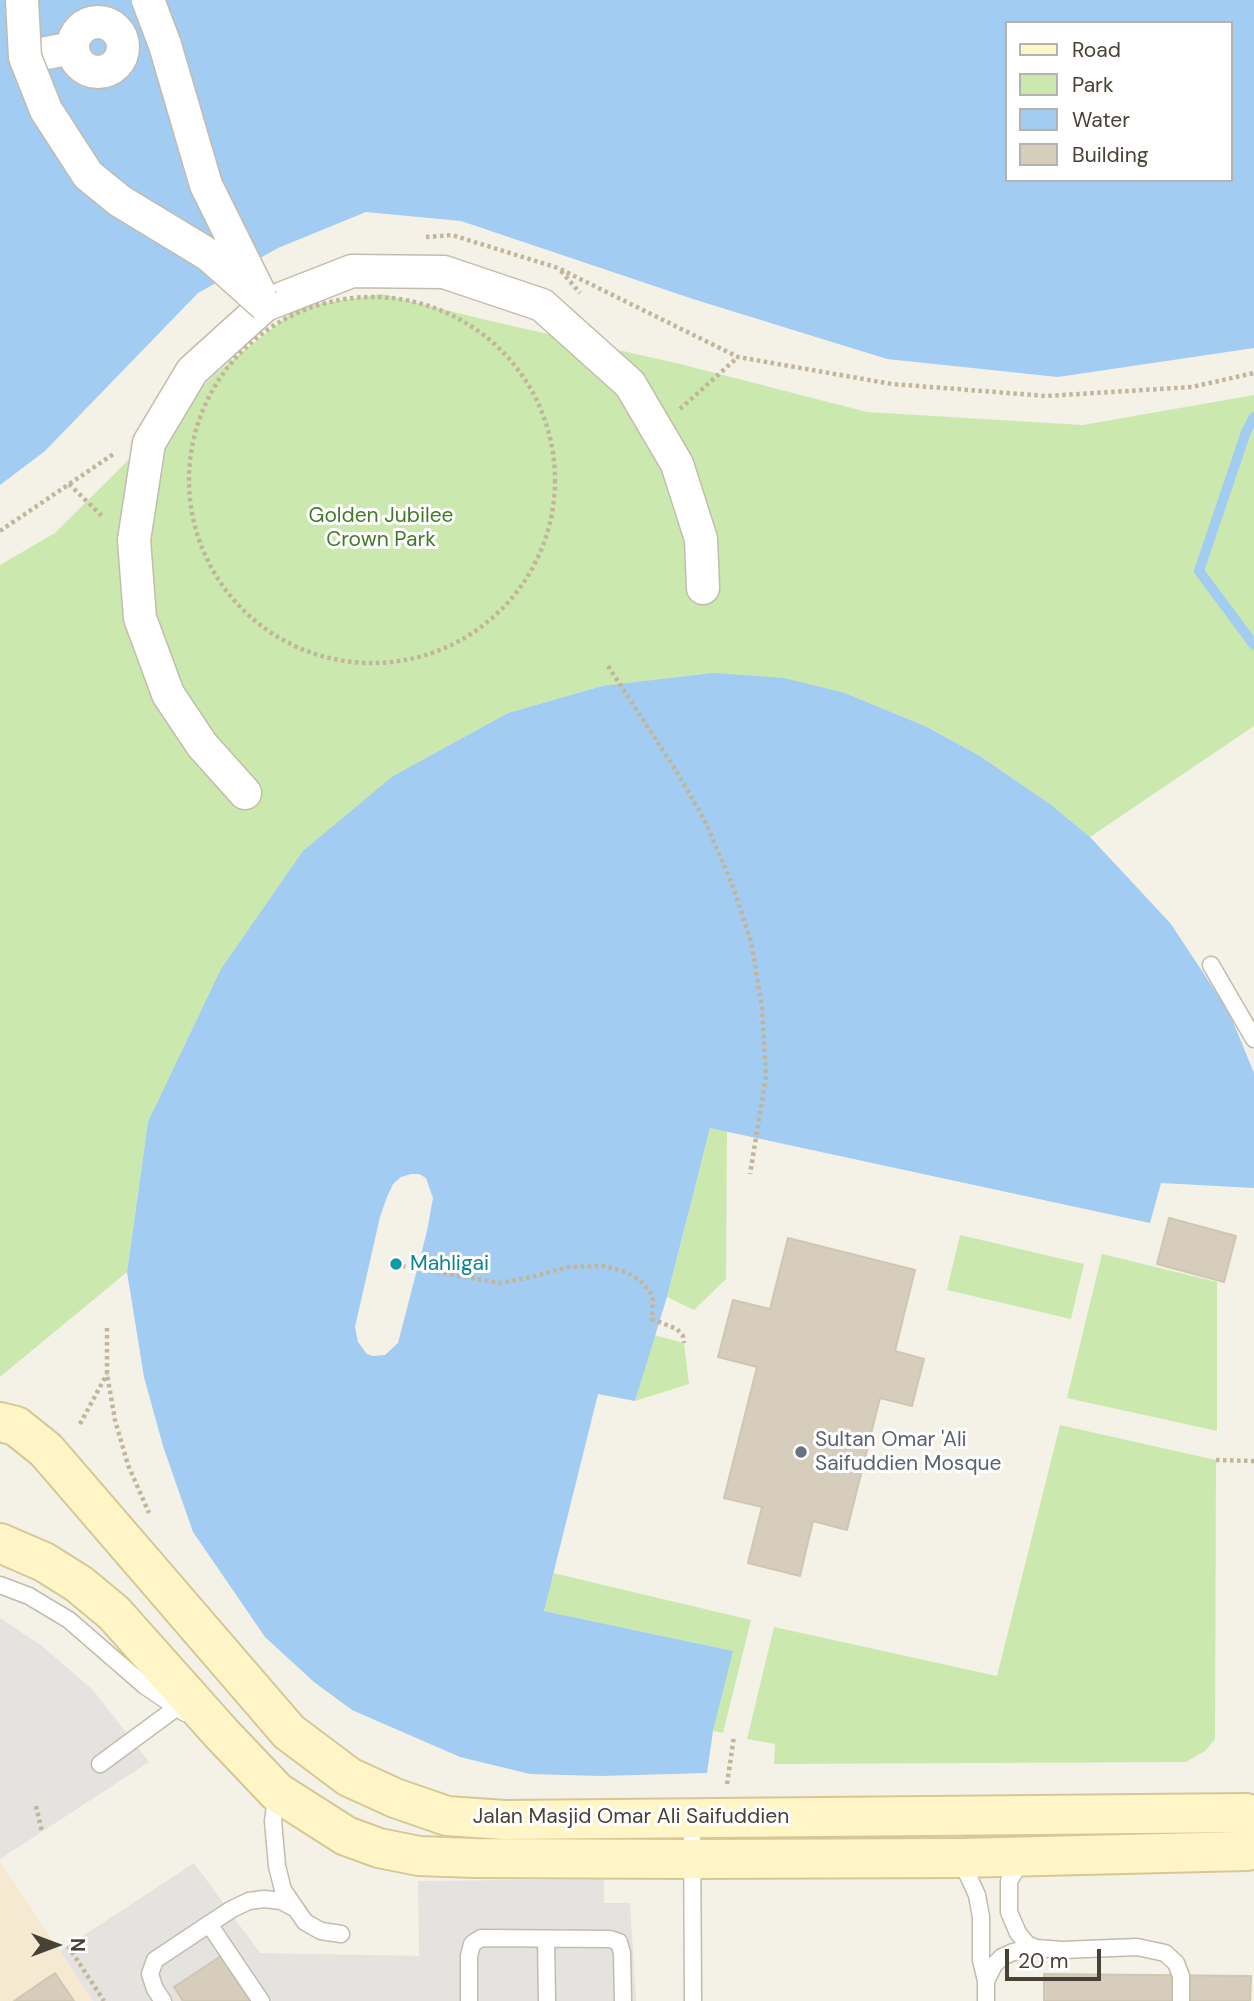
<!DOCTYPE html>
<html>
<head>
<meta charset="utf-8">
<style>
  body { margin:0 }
  #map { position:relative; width:1254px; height:2001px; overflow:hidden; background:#f4f1e7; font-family:"DM Sans",sans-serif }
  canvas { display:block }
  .legend { position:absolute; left:1005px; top:21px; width:228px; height:161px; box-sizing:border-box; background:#fff; border:2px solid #b5b3af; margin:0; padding:9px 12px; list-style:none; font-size:21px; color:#474136 }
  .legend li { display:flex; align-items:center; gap:14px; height:35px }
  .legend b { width:35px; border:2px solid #b5b3af }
  .north { position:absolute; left:21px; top:1910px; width:70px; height:70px; -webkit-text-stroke:5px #fff; paint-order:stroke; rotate:90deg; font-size:19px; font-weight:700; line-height:28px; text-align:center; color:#474136 }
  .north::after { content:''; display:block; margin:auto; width:24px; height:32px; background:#474136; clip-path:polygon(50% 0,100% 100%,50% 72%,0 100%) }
  .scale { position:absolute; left:1005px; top:1949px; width:96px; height:32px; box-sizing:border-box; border:4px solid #474136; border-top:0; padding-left:9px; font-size:21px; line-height:24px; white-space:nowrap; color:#474136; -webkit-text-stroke:5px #fff; paint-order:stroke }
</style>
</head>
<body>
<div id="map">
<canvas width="1254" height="2001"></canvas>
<ul class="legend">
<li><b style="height:9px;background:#fff5c6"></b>Road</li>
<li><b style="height:19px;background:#cbe9af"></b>Park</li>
<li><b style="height:19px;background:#a2ccf2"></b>Water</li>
<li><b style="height:19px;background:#d6cdbc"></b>Building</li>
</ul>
<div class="north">N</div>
<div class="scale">20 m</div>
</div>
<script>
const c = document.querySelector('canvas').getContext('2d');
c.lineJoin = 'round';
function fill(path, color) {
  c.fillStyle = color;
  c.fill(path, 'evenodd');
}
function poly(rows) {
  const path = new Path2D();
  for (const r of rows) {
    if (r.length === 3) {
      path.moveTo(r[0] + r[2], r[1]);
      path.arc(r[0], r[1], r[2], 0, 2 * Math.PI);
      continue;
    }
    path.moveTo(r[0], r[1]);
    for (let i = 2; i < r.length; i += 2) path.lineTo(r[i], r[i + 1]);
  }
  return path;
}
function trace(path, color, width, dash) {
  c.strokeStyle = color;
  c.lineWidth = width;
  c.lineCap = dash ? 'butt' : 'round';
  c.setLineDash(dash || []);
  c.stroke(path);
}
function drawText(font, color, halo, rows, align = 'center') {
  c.font = font + ' "DM Sans",sans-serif';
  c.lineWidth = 6;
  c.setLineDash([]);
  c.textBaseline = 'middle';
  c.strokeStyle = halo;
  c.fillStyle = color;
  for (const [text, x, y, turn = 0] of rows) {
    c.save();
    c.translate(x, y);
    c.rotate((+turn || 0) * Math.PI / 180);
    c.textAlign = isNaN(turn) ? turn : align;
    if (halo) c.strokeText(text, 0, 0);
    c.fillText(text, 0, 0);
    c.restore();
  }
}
fill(poly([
  [0,1862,93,2001,0,2001]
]), '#f6e9d2');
fill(poly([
  [382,294,482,319,680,364,867,412,1083,425,1254,395,1254,726,1090,837,1050,804,980,756,925,726,845,693,602,686,508,713,393,776,148,1122,127,1272,0,1377,0,565,55,533,215,374,299,307],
  [710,1128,727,1131,726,1279,694,1310,667,1297],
  [960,1235,1084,1264,1071,1319,947,1290],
  [1102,1254,1217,1282,1217,1431,1067,1398],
  [654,1335,684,1343,689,1384,635,1401],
  [1060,1425,1216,1460,1215,1739,1205,1751,1186,1762,774,1764,775,1744,747,1739,774,1627,997,1676],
  [553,1573,751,1620,723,1733,713,1731,732,1651,544,1611]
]), '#cbe9af');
fill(poly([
  [0,1618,42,1646,93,1690,149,1762,0,1859],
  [194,1863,260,1953,419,1956,418,1881,604,1879,604,1903,630,1903,636,2001,93,2001,60,1951]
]), '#e5e3df');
fill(poly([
  [0,0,1254,0,1254,348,1058,377,887,359,693,299,461,221,366,212,278,248,198,293,45,451,0,485],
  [1007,23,1231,23,1231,180,1007,180],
  [713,673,784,678,845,693,925,726,980,756,1050,804,1090,837,1171,924,1229,1012,1254,1073,1254,1188,1161,1183,1150,1223,710,1128,667,1297,635,1401,598,1394,544,1611,733,1651,713,1731,707,1773,601,1776,530,1774,460,1757,352,1710,314,1682,265,1637,193,1532,163,1446,144,1377,127,1272,148,1122,221,969,303,851,393,776,508,713,602,686],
  [411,1174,419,1174,426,1178,433,1198,427,1231,398,1343,385,1355,373,1356,367,1354,358,1342,355,1327,380,1217,387,1197,393,1184,401,1177]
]), '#a2ccf2');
trace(poly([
  [1254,417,1246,432,1199,571,1254,645]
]), '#a2ccf2', 10);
const building = poly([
  [1169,1218,1236,1236,1224,1282,1157,1264,1169,1218],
  [788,1238,915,1270,895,1351,924,1359,912,1406,880,1398,847,1530,813,1521,800,1576,748,1563,762,1507,724,1498,757,1367,718,1357,733,1300,770,1309,788,1238],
  [221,1956,250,2001,183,2001,174,1987,221,1956],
  [55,1973,74,2001,14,2001,55,1973],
  [1044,1974,1251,1976,1250,2001,1044,2001,1044,1974]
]);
fill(building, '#d6cdbc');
trace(building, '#d1c6af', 2);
const lane = poly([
  [1211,965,1254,1039],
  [0,1585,29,1596,69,1620,145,1686,185,1713],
  [100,1764,176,1708],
  [277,1792,273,1821,277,1866,283,1890,305,1922,321,1931,341,1934],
  [692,1818,693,2001],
  [960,1858,977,1895,981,1917,981,1960,986,1981,986,2001],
  [1024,1862,1017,1868,1009,1881,1009,1912,1018,1933,1027,1944,1036,1948],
  [209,1924,232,1909,249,1901,264,1899,281,1901,294,1908],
  [546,1939,547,2001],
  [986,1981,994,1965,1002,1957,1013,1952,1036,1948,1062,1950,1137,1947,1165,1953,1176,1963,1181,1976,1181,2001],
  [163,2001,155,1989,150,1974,155,1960,209,1924,261,2001],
  [469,2001,469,1956,472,1944,481,1938,610,1939,619,1942,622,1953,623,2001]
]);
const street = poly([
  [98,47,25],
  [25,57,73,48],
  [245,793,202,745,168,694,140,618,134,540,149,443,192,371,265,305,352,271,444,272,542,305,630,384,677,464,701,539,703,588]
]);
const secondary = poly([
  [0,1422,16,1426,46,1450,289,1732,349,1777,395,1798,447,1816,505,1820,1246,1813,1254,1816],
  [0,1543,44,1562,79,1584,114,1613,221,1733,277,1792,346,1836,379,1848,419,1856,474,1858,693,1859,960,1858,1247,1851,1254,1849]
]);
trace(lane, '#c2bcac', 19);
trace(street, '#c2bcac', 35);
trace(secondary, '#d5c896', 42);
trace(poly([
  [426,237,452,235,558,268,738,357,892,384,1046,396,1192,387,1254,373],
  [561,271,580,293],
  [372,480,183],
  [680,409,738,357],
  [69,484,104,518],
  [0,531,115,453],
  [608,666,677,772,705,821,732,884,751,941,762,1008,766,1077,750,1174],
  [402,1266,500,1283,532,1277,568,1267,605,1266,626,1272,638,1279,650,1291,653,1300,652,1319,677,1329,683,1336,684,1343],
  [107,1328,107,1374,115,1420,128,1465,149,1513],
  [80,1424,107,1374],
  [1216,1460,1254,1461],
  [727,1784,734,1736],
  [36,1806,42,1832],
  [68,1946,104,2001]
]), '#c2b69a', 4.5, [3.5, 3.5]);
trace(lane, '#fff', 16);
trace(street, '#fff', 32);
trace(secondary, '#fff5c6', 38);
const streetBridge = poly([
  [22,0,25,57,46,110,88,175,120,201,209,255,265,305],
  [148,0,165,45,206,185,259,292]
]);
trace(streetBridge, '#c2bcac', 35, []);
trace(streetBridge, '#fff', 32);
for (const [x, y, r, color] of [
  [396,1264,7,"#0f9aa8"],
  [801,1452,7,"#6b7280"]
]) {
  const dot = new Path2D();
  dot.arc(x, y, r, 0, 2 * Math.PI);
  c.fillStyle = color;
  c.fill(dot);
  trace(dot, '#fff', 2.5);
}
drawText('21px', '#427a28', '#fff', [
  ["Golden Jubilee",381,516],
  ["Crown Park",381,540]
]);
drawText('21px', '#0d838f', '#fff', [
  ["Mahligai",410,1264]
], 'left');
drawText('21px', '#5b616d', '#fff', [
  ["Sultan Omar 'Ali",815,1440],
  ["Saifuddien Mosque",815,1464]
], 'left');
drawText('21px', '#474136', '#fff', [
  ["Jalan Masjid Omar Ali Saifuddien",631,1817]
]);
</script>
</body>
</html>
